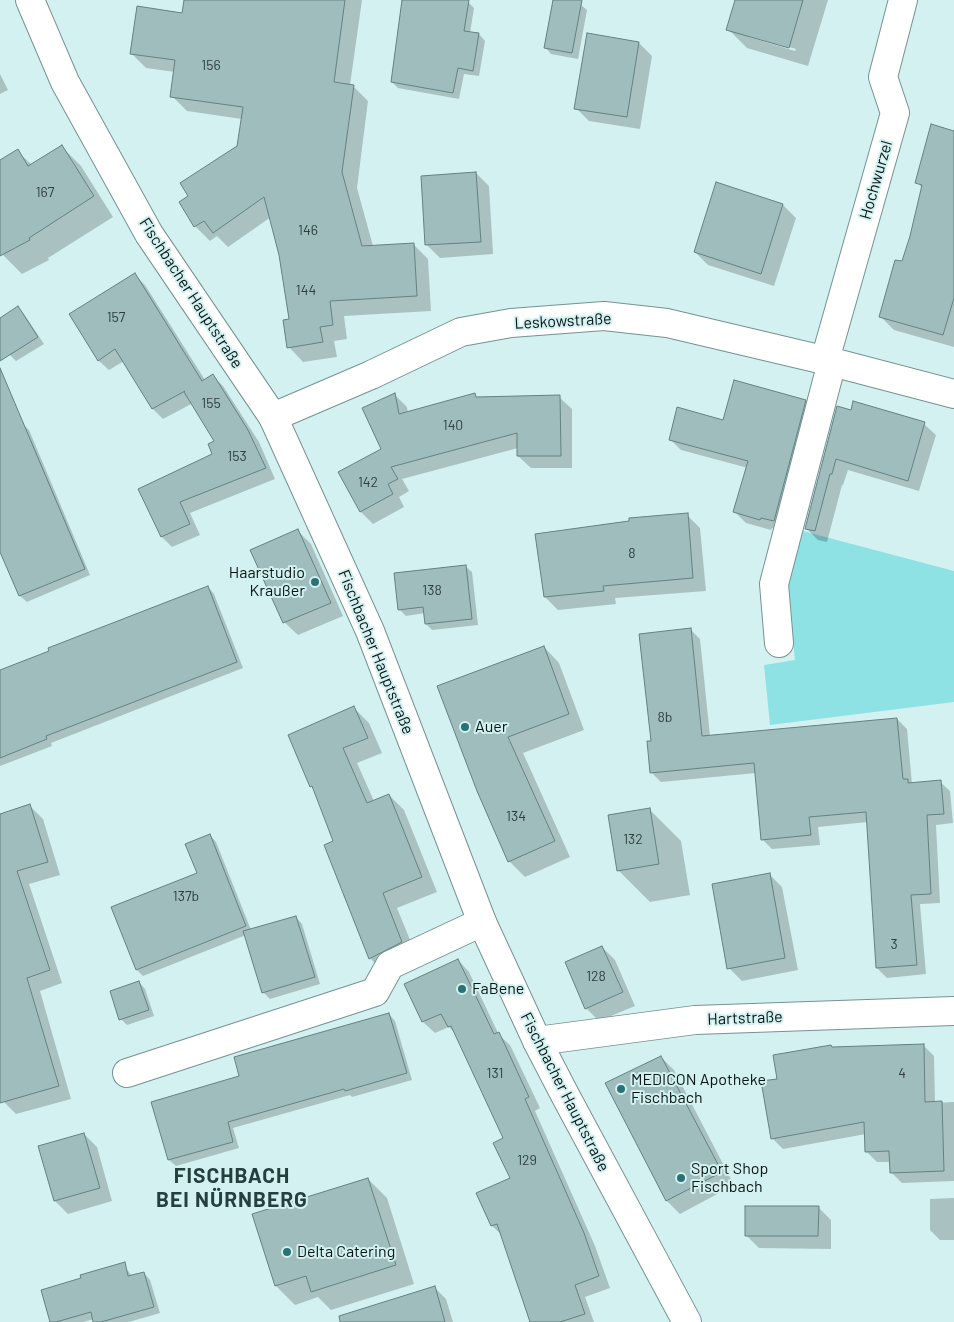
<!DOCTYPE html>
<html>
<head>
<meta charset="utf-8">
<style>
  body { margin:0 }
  canvas { display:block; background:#d3f1f1 }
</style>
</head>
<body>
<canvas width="954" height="1322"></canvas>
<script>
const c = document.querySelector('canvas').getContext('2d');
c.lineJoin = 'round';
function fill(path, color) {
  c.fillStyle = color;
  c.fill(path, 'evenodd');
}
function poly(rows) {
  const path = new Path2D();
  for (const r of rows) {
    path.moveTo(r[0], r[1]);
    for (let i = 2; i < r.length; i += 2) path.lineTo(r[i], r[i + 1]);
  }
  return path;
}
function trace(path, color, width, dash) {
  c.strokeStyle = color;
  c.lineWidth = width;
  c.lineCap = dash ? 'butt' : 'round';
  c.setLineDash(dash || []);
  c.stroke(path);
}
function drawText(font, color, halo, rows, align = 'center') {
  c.font = font + ' Barlow,sans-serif';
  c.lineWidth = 4;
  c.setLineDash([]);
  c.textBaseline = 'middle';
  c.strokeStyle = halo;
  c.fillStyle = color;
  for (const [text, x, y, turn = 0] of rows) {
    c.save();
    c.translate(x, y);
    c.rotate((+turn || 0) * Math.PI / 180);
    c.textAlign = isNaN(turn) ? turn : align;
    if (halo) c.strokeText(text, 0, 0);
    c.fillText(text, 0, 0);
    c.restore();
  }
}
fill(poly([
  [799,530,954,571,954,702,770,725,764,665,795,660,787,580]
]), '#8ee2e4');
fill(poly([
  [185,0,362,0,350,85,353,86,368,101,357,188,373,246,413,244,428,259,431,311,344,316,347,339,334,341,337,357,303,362,289,347,290,320,280,255,271,217,228,247,217,236,210,241,195,226,180,203,190,197,238,147,242,119,187,111,172,96,175,72,146,68,132,54,183,14],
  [404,0,457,0,468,2,474,8,470,33,479,34,485,41,479,76,464,74,459,99,398,88,392,82],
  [554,0,571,0,580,4,587,10,578,59,551,54,545,47],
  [737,0,828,0,808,66,747,48,728,29],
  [749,35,796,49,795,51,749,37],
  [639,43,652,56,640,129,589,121,576,108],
  [0,74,8,90,0,94],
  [954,132,954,347,894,330,881,317,903,263,923,189,917,182],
  [61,146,81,166,113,217,48,258,49,260,22,274,2,254,0,249,0,162,17,151,32,165],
  [476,173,489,186,493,254,440,258,427,245],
  [783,205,796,218,774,286,708,265,695,252],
  [135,275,145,285,205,380,213,376,223,386,259,442,275,479,190,513,200,535,172,547,162,537,140,489,214,455,216,442,193,403,163,419,153,409,124,361,109,370,98,360],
  [18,308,24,314,44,344,16,361,10,355,0,339,0,320],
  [395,395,407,407,408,413,474,395,478,398,559,397,572,409,572,468,531,468,518,456,518,448,402,479,409,491,399,497,404,507,373,524,361,512,382,449],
  [805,401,816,412,785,531,772,528,771,530,746,523,735,512,748,468,681,450,670,439,724,421],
  [852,411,924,424,936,435,919,491,848,470,843,485,842,485,827,542,818,540,806,528],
  [23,424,29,430,90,575,27,602,20,596,0,549,0,433],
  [687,515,700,528,706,591,615,598,616,604,558,610,545,597],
  [298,531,311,544,343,616,298,635,284,622],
  [465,566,472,572,478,625,432,630,426,624,425,613,406,616,399,609],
  [208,587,214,594,243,668,51,743,52,746,0,766,0,671],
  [690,629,700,639,710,736,897,719,907,729,912,784,940,782,950,791,953,823,936,825,940,903,920,904,926,974,887,978,877,968,868,822,818,827,820,845,772,849,762,839,756,773,661,782,651,772,653,742],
  [544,647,559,663,584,730,523,753,570,857,525,877,509,861,478,790],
  [354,708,369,723,382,753,357,763,374,801,389,795,404,810,437,892,397,908,417,957,385,973,370,958,335,842,314,790,311,786],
  [30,806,43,819,60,875,29,884,62,983,40,991,71,1099,16,1114,3,1101,0,1092,0,815],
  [649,809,681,841,690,895,650,902,618,870],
  [210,835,216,842,251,930,296,917,302,924,320,984,270,999,263,992,246,935,143,976,137,970,112,908,198,874],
  [769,874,782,887,798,970,742,981,729,968],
  [602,947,615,960,635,1006,599,1021,586,1008],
  [458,960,469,972,499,1035,510,1045,540,1108,535,1111,595,1246,610,1288,585,1297,594,1322,532,1322,502,1235,492,1226,512,1178,505,1139,456,1034,449,1027,435,1033,423,1022,406,984],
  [139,982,145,989,154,1016,127,1025,121,1019],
  [389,1014,395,1021,412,1080,352,1097,350,1095,233,1128,239,1148,176,1166,169,1160,153,1103,241,1077],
  [923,1045,934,1056,935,1103,954,1102,954,1181,902,1183,891,1172,891,1162,877,1162,866,1151,866,1134,783,1149,772,1138,779,1080,833,1048],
  [661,1057,674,1070,734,1185,680,1214,667,1201,607,1084],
  [84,1134,97,1147,112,1201,68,1214,55,1201],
  [368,1179,387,1198,414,1284,331,1310,318,1297,295,1305,276,1286],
  [954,1198,954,1240,940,1240,930,1230,930,1199],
  [818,1207,831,1220,831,1249,759,1248,746,1235],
  [125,1267,132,1276,144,1273,150,1280,160,1313,129,1322,94,1322,94,1319,83,1322,51,1322],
  [434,1287,446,1299,453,1322,393,1322]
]), '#0003');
const building = poly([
  [184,0,345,0,334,82,354,85,342,172,362,246,414,243,417,296,330,301,333,325,320,327,323,342,287,348,283,320,289,319,279,255,264,197,213,233,204,221,194,227,179,202,188,196,180,183,237,146,243,107,170,97,175,60,130,54,137,6,182,13,184,0],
  [402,0,469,0,464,31,479,33,473,71,458,68,453,93,391,82,402,0],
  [553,0,582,0,572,53,544,48,553,0],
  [735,0,803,0,789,48,726,30,735,0],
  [587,33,639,42,627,117,574,109,587,33],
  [931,124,954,131,954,298,943,335,879,317,895,260,902,261,910,236,922,185,915,183,931,124],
  [62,145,94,196,29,238,30,240,0,256,0,160,18,149,28,166,62,145],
  [476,172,481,242,425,245,421,176,476,172],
  [716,182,783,204,761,274,694,252,716,182],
  [135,273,202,381,213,374,248,430,266,468,180,502,190,524,161,537,138,489,212,454,208,444,214,441,184,392,185,391,152,409,115,349,98,361,69,314,135,273],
  [18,306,38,337,0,361,0,318,18,306],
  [0,368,85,569,19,596,0,552,0,368],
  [734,380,806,400,774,521,761,518,760,520,733,512,748,461,669,440,677,407,723,420,734,380],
  [395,393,399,414,475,393,476,397,560,395,561,456,517,456,517,433,391,467,398,479,388,484,393,494,360,512,338,472,381,449,362,408,395,393],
  [853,401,925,422,908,481,836,459,832,474,830,474,815,531,805,529,837,406,851,410,853,401],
  [688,513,693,578,603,586,604,591,544,597,535,534,629,521,629,518,688,513],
  [298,529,331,603,283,623,250,550,298,529],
  [466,565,472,619,425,624,423,607,398,610,394,573,466,565],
  [208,586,237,662,46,736,47,739,0,758,0,670,49,651,48,648,208,586],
  [691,628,702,736,897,718,903,779,908,779,908,783,941,780,944,814,927,815,931,894,911,895,917,965,876,968,866,812,809,817,811,835,761,840,754,763,650,773,647,741,651,741,639,634,691,628],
  [544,646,569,714,508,737,555,841,508,862,477,791,437,686,544,646],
  [354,706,368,738,343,748,367,803,389,794,422,877,383,893,402,942,369,959,324,845,333,841,312,786,310,787,288,735,354,706],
  [30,804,48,862,17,871,50,970,27,978,59,1086,0,1103,0,814,30,804],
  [650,808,659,864,617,871,608,815,650,808],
  [210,834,246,926,136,970,111,907,197,873,185,844,210,834],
  [770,873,785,958,727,969,712,884,770,873],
  [296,916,315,977,262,993,243,931,296,916],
  [602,946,623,992,585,1009,565,962,602,946],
  [458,959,494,1034,499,1032,529,1097,525,1099,584,1233,599,1276,575,1285,585,1314,560,1322,530,1322,497,1224,491,1226,476,1193,510,1178,493,1143,503,1138,451,1026,448,1027,441,1014,422,1022,404,984,458,959],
  [139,981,149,1010,119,1020,110,991,139,981],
  [389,1013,407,1073,345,1091,344,1089,228,1122,233,1142,168,1160,151,1102,239,1076,234,1057,389,1013],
  [924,1044,925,1102,942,1101,944,1171,890,1173,889,1151,865,1152,864,1122,771,1139,761,1081,777,1079,773,1055,831,1045,832,1047,924,1044],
  [661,1056,722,1172,666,1201,605,1083,661,1056],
  [84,1133,100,1188,54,1201,38,1146,84,1133],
  [368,1178,396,1265,311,1292,306,1276,275,1286,252,1214,368,1178],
  [745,1206,819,1206,818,1236,745,1236,745,1206],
  [125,1262,128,1276,144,1272,154,1307,101,1322,93,1322,91,1312,56,1322,50,1322,41,1290,81,1278,80,1275,125,1262],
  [435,1286,445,1322,340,1322,339,1316,435,1286]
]);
fill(building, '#9fbdbd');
trace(building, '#658181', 1);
const minor = poly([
  [825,360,895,113,883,77,903,0],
  [273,417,371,375,461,332,511,323,604,316,667,323,832,362,954,394],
  [779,643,774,584,832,362],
  [537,1041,695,1020,954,1011],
  [127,1073,375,992,390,965,482,922]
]);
const secondary = poly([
  [30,0,65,82,149,234,273,417,370,631,482,922,537,1041,565,1095,687,1322]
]);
trace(minor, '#769292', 30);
trace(secondary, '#769292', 30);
trace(minor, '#fff', 28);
trace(secondary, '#fff', 28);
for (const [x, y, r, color] of [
  [315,582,5,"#297375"],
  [465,727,5,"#297375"],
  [462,989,5,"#297375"],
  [621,1089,5,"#297375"],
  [681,1178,5,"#297375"],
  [287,1252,5,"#297375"]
]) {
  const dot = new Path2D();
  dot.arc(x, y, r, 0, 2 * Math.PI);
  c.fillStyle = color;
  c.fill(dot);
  trace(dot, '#d3f1f1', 2);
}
drawText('14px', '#2e3e3e', null, [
  ["156",211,65],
  ["167",45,192],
  ["146",308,230],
  ["144",306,290],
  ["157",116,317],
  ["155",211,403],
  ["140",453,425],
  ["153",237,456],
  ["142",368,482],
  ["8",632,553],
  ["138",432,590],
  ["8b",665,717],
  ["134",516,816],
  ["132",633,839],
  ["137b",186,896],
  ["3",894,944],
  ["128",596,976],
  ["131",495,1073],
  ["4",902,1073],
  ["129",527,1160]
]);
drawText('16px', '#091414', '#d3f1f1', [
  ["Hochwurzel",876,180,-74],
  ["Fischbacher Hauptstraße",191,293,57],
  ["Leskowstraße",563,321,-3],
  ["Fischbacher Hauptstraße",376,652,68],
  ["Hartstraße",745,1018,-2],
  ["Fischbacher Hauptstraße",565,1092,63]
]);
drawText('16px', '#091414', '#d3f1f1', [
  ["Haarstudio",305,573,"right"],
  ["Kraußer",305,591,"right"],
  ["Auer",475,727],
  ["FaBene",472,989],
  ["MEDICON Apotheke",631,1080],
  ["Fischbach",631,1098],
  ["Sport Shop",691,1169],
  ["Fischbach",691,1187],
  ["Delta Catering",297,1252]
], 'left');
c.letterSpacing = '1px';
drawText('bold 21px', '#253f3f', '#d3f1f1', [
  ["FISCHBACH",232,1176],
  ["BEI NÜRNBERG",232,1200]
]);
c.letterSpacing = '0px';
</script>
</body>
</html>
